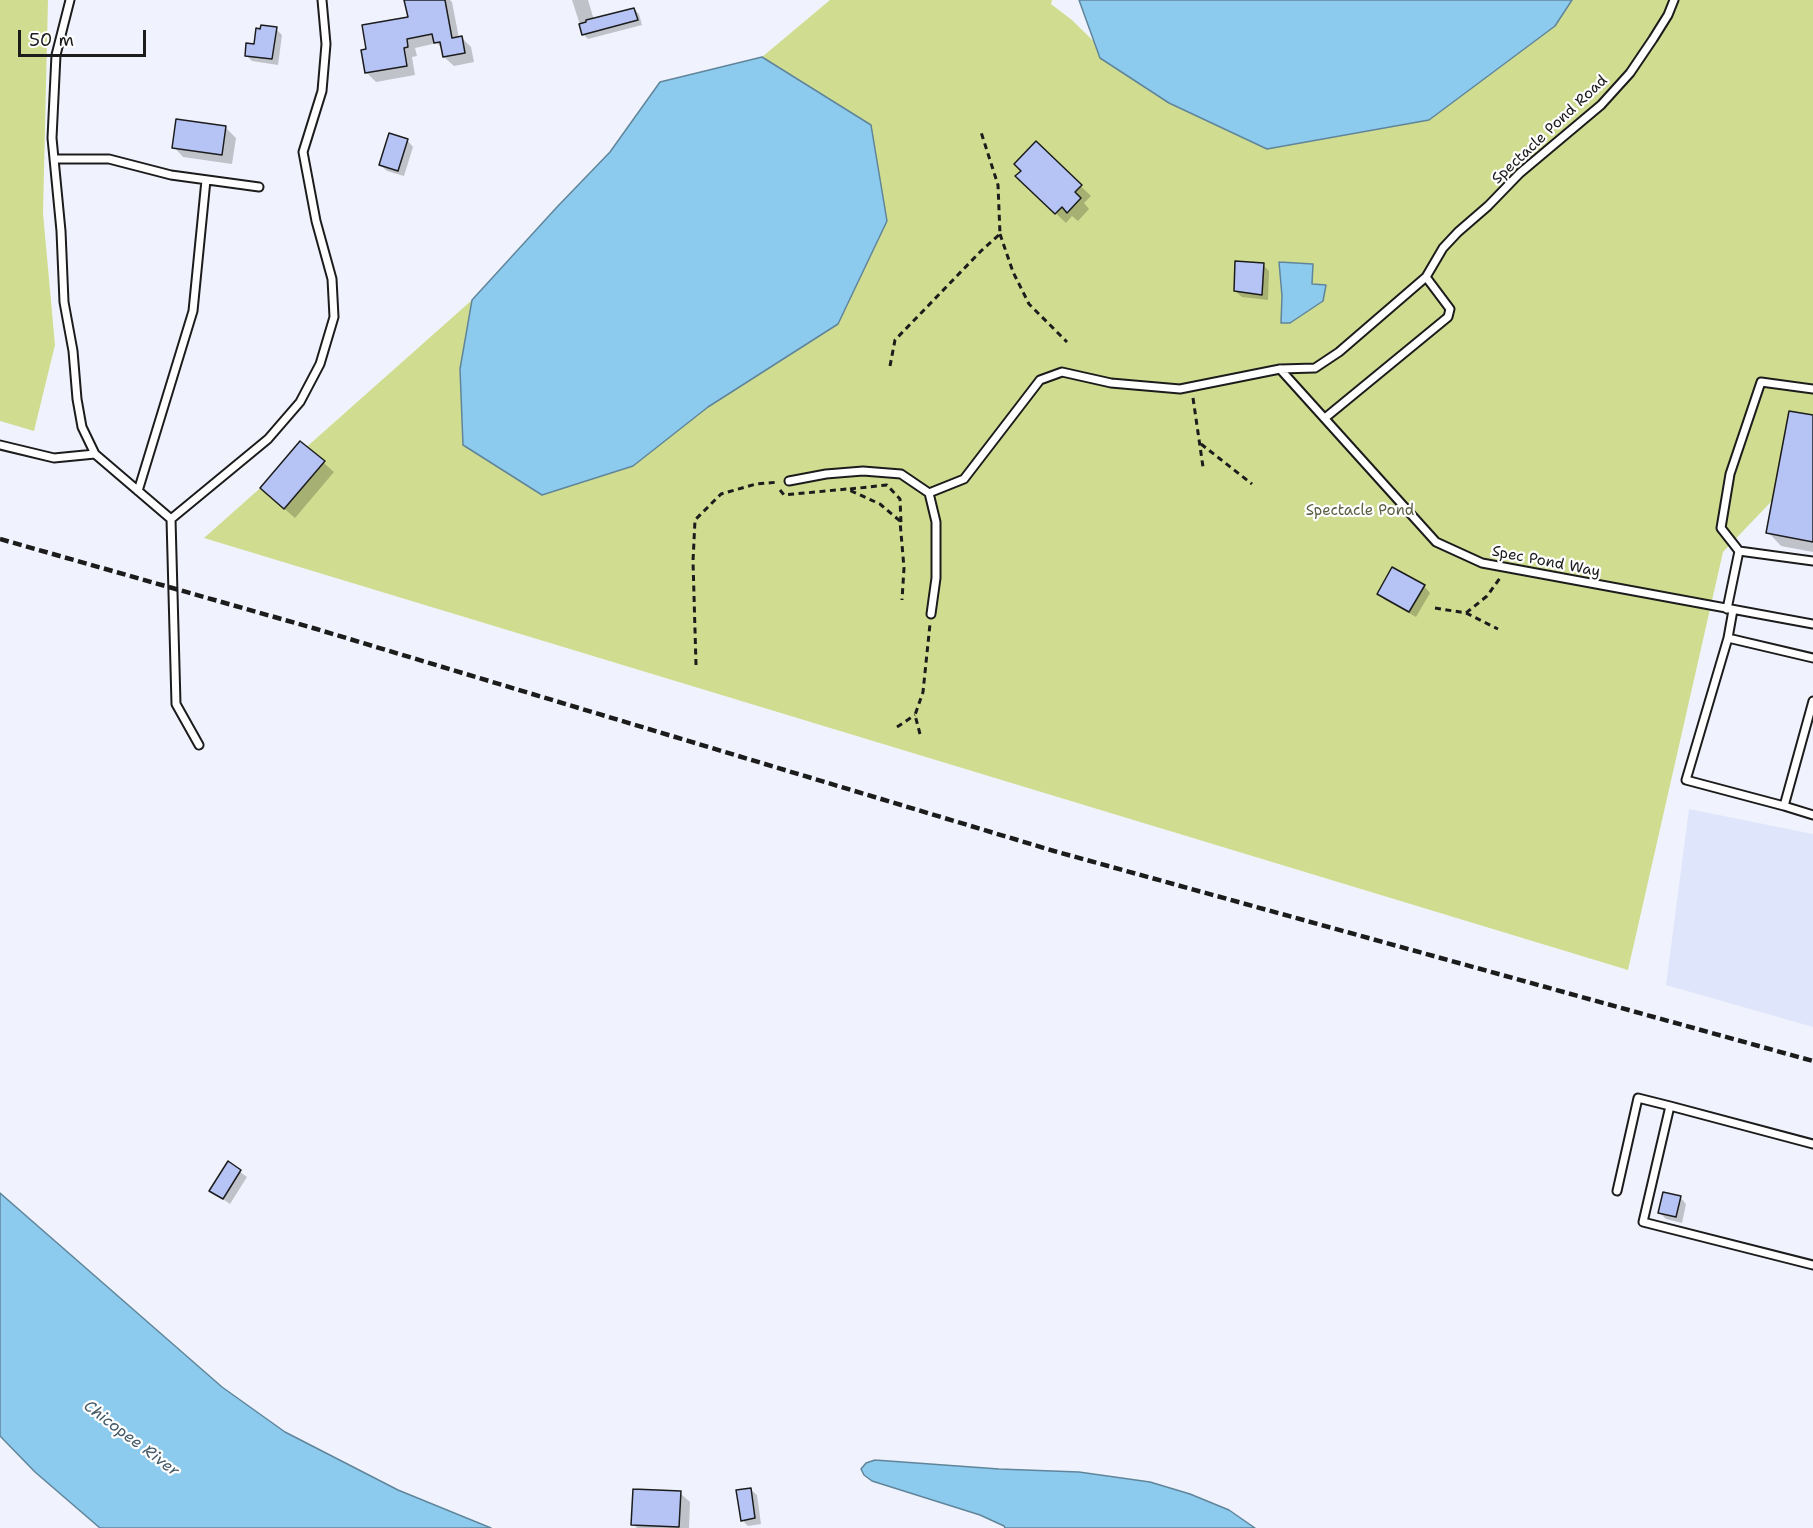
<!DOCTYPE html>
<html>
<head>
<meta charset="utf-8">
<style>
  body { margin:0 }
  #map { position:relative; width:1813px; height:1528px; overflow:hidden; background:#f0f3fd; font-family:"Shantell Sans",sans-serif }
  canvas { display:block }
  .scale { position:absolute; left:18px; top:30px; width:128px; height:27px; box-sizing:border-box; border:3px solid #1c1c1c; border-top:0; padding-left:8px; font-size:18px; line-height:21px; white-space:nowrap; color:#1c1c1c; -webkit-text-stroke:4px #fff; paint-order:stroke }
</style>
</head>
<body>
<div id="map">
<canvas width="1813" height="1528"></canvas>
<div class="scale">50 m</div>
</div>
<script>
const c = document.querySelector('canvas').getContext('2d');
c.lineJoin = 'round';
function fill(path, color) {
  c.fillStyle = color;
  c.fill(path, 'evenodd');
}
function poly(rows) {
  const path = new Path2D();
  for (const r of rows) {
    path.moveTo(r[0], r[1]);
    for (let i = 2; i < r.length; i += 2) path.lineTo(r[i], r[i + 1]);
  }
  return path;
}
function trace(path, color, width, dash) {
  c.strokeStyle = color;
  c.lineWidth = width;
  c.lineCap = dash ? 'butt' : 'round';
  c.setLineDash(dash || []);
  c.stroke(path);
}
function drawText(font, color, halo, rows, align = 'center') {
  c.font = font + ' "Shantell Sans",sans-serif';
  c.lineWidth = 4.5;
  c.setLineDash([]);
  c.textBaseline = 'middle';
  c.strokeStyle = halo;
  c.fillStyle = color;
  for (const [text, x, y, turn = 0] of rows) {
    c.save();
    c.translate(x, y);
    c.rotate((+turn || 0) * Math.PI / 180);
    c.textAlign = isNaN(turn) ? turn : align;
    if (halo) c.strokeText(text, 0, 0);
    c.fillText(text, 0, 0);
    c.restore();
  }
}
fill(poly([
  [1689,809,1813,834,1813,1027,1666,985]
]), '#dfe5fb');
fill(poly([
  [0,0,48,0,43,213,55,345,34,431,0,421],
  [830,0,1052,0,1051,4,1072,20,1130,77,1429,120,1531,44,1571,0,1813,0,1813,458,1723,552,1628,970,204,538,472,300,463,444,659,445,708,407,871,125,762,57]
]), '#d0dd90');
const water = poly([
  [1079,0,1572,0,1555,26,1429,120,1267,149,1169,103,1100,58,1079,0],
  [762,57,871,125,887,221,838,324,708,407,633,466,542,495,463,445,460,369,472,300,557,207,610,152,660,82,762,57],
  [1279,262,1313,264,1312,284,1326,285,1323,301,1290,323,1281,323,1282,296,1279,262],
  [0,1193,222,1387,285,1432,398,1490,491,1528,100,1528,35,1472,0,1436,0,1193],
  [875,1460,999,1469,1079,1472,1150,1482,1190,1494,1229,1510,1255,1528,1005,1528,1004,1526,980,1515,872,1481,864,1475,861,1469,866,1463,875,1460]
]);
fill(water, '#8dcbee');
trace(water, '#60859a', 1.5);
fill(poly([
  [406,0,450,0,452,2,459,38,462,38,471,47,474,62,454,66,444,57,443,50,437,43,415,48,417,56,412,57,415,75,376,82,366,72,410,18],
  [572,0,588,0,594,20,634,9,639,14,642,25,588,39,583,34],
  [276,29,282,35,278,65,252,61,246,55],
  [178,121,226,128,236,138,232,164,183,157,174,147],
  [407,140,413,147,404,176,387,171,380,165],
  [1036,143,1091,196,1084,203,1089,209,1078,221,1072,216,1066,223,1017,176,1023,171],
  [1263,265,1269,271,1268,300,1242,297,1235,291],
  [1813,417,1813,552,1781,546,1768,532],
  [301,443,334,472,295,518,272,498],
  [1424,586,1430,593,1416,617,1385,600,1379,594],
  [228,1163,247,1177,230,1204,211,1191],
  [1680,1197,1686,1204,1682,1223,1666,1219,1659,1212],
  [750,1489,757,1495,761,1524,748,1526,742,1520],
  [680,1493,690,1502,689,1528,637,1528,633,1524]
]), '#0003');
const building = poly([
  [404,0,445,0,452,38,462,36,465,53,443,57,440,42,434,43,432,34,407,39,408,47,404,48,407,66,365,73,361,50,366,49,362,25,408,17,404,0],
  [634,8,638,20,582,35,579,24,586,22,586,20,634,8],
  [261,25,277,27,272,59,245,56,246,43,254,44,256,28,260,29,261,25],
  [176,119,226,126,222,155,172,148,176,119],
  [389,133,408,139,398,171,379,165,389,133],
  [1036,141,1082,185,1075,192,1081,198,1067,213,1062,207,1055,214,1015,176,1021,171,1014,164,1036,141],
  [1235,261,1264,263,1262,295,1234,291,1235,261],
  [1789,411,1813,415,1813,542,1766,533,1789,411],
  [300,441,325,461,284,509,260,488,300,441],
  [1392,567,1425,585,1409,612,1377,594,1392,567],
  [228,1161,241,1170,223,1199,209,1191,228,1161],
  [1663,1192,1681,1196,1676,1217,1658,1213,1663,1192],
  [751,1488,755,1518,741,1521,736,1490,751,1488],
  [633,1489,681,1491,679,1527,631,1525,633,1489]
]);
fill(building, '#b6c4f5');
trace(building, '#1c1c1c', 1.5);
const lane = poly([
  [70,0,56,55,52,138,61,231,64,302,73,351,77,399,82,427,95,454,171,519,176,704,199,745],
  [54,159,109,159,171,175,259,187],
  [1280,369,1436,542,1482,563,1813,624],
  [1813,389,1761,382,1730,474,1721,528,1739,551,1813,561],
  [1325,418,1448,317,1450,309,1426,277],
  [0,445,54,458,95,454],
  [789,481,826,474,863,471,901,474,929,493,936,522,936,578,931,614],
  [138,491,193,311,206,180],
  [929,493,964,479,1040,380,1062,372,1111,383,1180,389,1280,369,1315,368,1339,352,1426,277,1443,248,1458,232,1488,206,1520,173,1601,105,1630,73,1653,39,1668,15,1674,0],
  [171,519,268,439,300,402,320,364,334,317,332,279,316,221,303,152,322,91,326,44,322,0],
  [1727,609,1739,551],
  [1733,610,1728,638,1813,658],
  [1728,638,1686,780,1784,806],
  [1813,701,1784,806,1813,815],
  [1813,1144,1670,1106,1643,1222,1813,1265],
  [1617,1191,1638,1098,1670,1106]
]);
trace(lane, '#1c1c1c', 11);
trace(poly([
  [1000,234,1013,272,1029,304,1067,342],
  [890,366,895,340,981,251,1000,234,998,185,981,132],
  [1193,398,1203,467],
  [1201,444,1252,484],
  [850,489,887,485,900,499,901,523],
  [780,490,784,495,847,489,880,504,900,521,904,568,902,600],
  [1435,608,1466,613,1487,596,1500,578],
  [1466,613,1498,629],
  [696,665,693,561,695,520,721,494,756,484,779,482],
  [897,727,915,715],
  [920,734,915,715,923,692,930,624]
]), '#1c1c1c', 3, [6, 4.5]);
trace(lane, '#fff', 7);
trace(poly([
  [0,539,313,628,1054,851,1813,1061]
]), '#1c1c1c', 4.5, [9, 4.5]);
drawText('15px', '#1c1c1c', '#fff', [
  ["Spectacle Pond Road",1550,130,-43],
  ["Spec Pond Way",1546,562,11]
]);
drawText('15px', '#5b6045', '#fff', [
  ["Spectacle Pond",1360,511]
]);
drawText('italic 16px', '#445966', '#fff', [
  ["Chicopee River",131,1439,37]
]);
</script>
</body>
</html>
